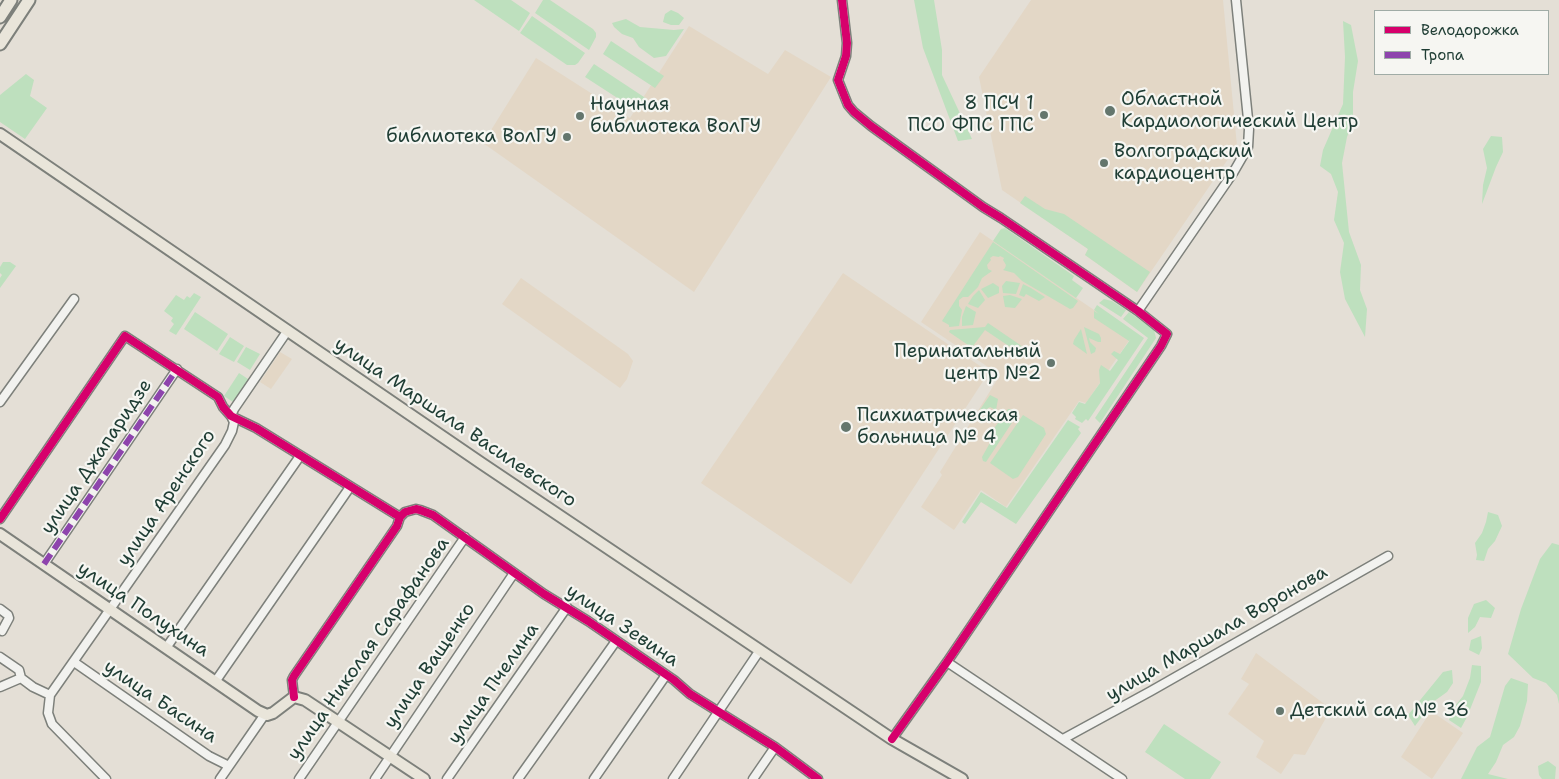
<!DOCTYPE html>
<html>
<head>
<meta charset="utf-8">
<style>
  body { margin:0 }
  #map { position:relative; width:1559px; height:779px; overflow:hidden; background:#e4dfd6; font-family:"Shantell Sans",sans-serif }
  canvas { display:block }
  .legend { position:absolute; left:1374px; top:10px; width:175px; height:65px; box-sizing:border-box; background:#f6f6f2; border:1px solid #a0aca6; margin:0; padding:6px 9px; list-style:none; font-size:15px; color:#1f3d34 }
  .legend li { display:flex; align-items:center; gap:10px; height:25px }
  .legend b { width:25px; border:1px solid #a0aca6 }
</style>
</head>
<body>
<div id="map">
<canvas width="1559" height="779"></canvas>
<ul class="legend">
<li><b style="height:6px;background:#d6006c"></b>Велодорожка</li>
<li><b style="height:6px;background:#8e44ad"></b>Тропа</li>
</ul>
</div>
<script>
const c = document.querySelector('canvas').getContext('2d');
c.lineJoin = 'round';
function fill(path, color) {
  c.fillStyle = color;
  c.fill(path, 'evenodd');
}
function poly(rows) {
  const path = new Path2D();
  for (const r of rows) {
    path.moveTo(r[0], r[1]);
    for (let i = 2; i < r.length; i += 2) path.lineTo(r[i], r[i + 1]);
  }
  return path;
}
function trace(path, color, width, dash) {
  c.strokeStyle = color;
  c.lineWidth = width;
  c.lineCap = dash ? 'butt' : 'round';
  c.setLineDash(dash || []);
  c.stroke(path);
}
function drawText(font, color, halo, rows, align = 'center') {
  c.font = font + ' "Shantell Sans",sans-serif';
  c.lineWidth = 4.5;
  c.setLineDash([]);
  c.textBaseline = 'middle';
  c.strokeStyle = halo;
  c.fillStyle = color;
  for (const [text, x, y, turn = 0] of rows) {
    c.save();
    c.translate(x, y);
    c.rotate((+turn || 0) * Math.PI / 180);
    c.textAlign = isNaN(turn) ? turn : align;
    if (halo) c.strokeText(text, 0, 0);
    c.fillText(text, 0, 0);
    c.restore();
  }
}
fill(poly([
  [1031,0,1223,0,1237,146,1137,292,1085,255,1088,249,1002,190,979,77],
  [689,26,768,74,785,50,831,77,694,292,483,143,536,58,630,118],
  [980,232,1132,336,1086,403,1079,401,1006,507,981,490,954,530,921,507,942,475,940,472,1000,375,921,322],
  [843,273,989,372,851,584,701,483],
  [521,278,628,354,633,361,627,379,620,388,502,304],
  [280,352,292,359,271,389,260,382],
  [1256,653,1331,709,1305,755,1294,754,1281,774,1256,757,1264,741,1228,714,1249,684,1241,679],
  [1431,711,1463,733,1432,779,1401,757]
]), '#e3d7c6');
fill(poly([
  [474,0,511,0,530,13,519,31],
  [543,0,550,0,593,29,596,33,596,37,589,50,535,13],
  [914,0,934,0,942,50,942,75,972,139,958,141,923,48],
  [671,10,678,13,684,18,679,25,671,25,663,22,665,14],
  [532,16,585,53,578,63,575,65,567,65,520,33],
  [626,19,640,27,674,30,684,29,666,56,654,58,639,47,633,38,622,34,614,27,612,23],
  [1343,21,1351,25,1358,61,1353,92,1353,121,1347,137,1342,163,1349,232,1361,265,1360,290,1367,309,1365,337,1345,299,1340,272,1344,243,1334,220,1338,192,1331,174,1320,166,1323,150,1343,104,1345,57],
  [611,41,664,76,655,88,603,54],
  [594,64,647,99,639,112,585,77],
  [26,74,34,80,30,96,47,108,25,139,0,122,0,95],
  [1491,136,1502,137,1503,152,1496,167,1482,204,1483,185,1487,168,1483,149],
  [1025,196,1045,209,1064,214,1150,272,1137,292,1085,255,1088,249,1020,203],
  [1005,228,1074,276,1072,280,1083,288,1076,298,993,241,1001,229],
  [993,242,1078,301,1073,308,1070,309,1022,281,1014,273,1003,270,1005,268,1006,265,1003,260,1004,258,1000,256,999,257,993,256,990,258,991,260,987,265,988,269,992,271,982,278,978,287,968,297,963,297,959,300,959,306,962,310,959,326,949,327,949,325,942,321],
  [3,262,10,262,16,266,0,288,0,278,2,275,0,273,0,267],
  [1006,281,1020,283,1016,294,1003,293,1002,286],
  [993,283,999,287,999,293,988,298,981,289],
  [1023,284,1031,288,1045,297,1039,301,1026,294,1024,297,1019,295],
  [979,290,985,300,978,308,968,304,973,296],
  [194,293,201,297,176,335,169,331,174,324,171,321,173,318,164,311,176,295,184,300,187,296,190,298],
  [1010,295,1022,299,1015,308,1005,307,1003,296],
  [1104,299,1112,301,1126,310,1121,317,1099,303],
  [1097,305,1144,338,1088,421,1086,419,1082,423,1075,419,1076,417,1072,413,1079,402,1085,404,1100,383,1099,370,1101,365,1110,371,1118,360,1111,354,1114,351,1120,354,1132,337,1129,341,1094,318,1094,311,1099,314,1094,310],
  [966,306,976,312,973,325,962,326,962,317],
  [195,312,228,334,217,351,184,329],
  [1129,312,1154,330,1156,338,1100,423,1095,418,1148,338,1123,319],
  [988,323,1029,351,1025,357,985,330,973,346,968,345,949,332,950,330,985,327],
  [1084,327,1099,334,1101,338,1101,342,1098,342,1089,338,1090,342,1096,348,1095,352,1091,354],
  [1081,329,1087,354,1073,344,1074,340],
  [230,337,244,346,234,362,219,354],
  [246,347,260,354,250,370,237,362],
  [239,373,251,381,236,404,224,396],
  [990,395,998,399,996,410,990,407,984,411,979,411],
  [1008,409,1012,409,1017,415,986,462,983,461,982,457,991,441,989,438,990,434],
  [1023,415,1044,428,1046,434,1018,477,1013,479,990,463],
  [1068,420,1080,427,1078,429,1081,433,1016,524,981,502,965,524,962,522,981,492,1007,508],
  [1488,512,1498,515,1502,526,1495,541,1488,549,1484,561,1476,560,1477,555,1475,543,1482,533,1486,522],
  [1552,543,1559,545,1559,704,1557,695,1546,683,1533,678,1508,654,1521,609,1540,559],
  [1486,600,1495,608,1491,618,1480,617,1475,627,1468,633,1468,618,1474,604],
  [1481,636,1482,648,1479,655,1469,650,1471,640],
  [1472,665,1481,666,1481,682,1467,717,1461,728,1449,720,1451,711,1463,696,1470,678],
  [1452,670,1453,683,1447,692,1433,702,1415,726,1408,715,1443,672],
  [1511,678,1528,684,1527,701,1520,726,1514,737,1503,745,1496,762,1488,774,1508,779,1461,779,1477,747,1490,737,1505,686],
  [1164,724,1221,762,1210,779,1185,779,1145,752],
  [1548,761,1556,767,1555,779,1542,779,1539,775,1538,766]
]), '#bee0be');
const minor = poly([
  [842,0,847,43,846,56,838,80,848,105,854,112,871,126,983,207,1001,218,1138,311,1167,334,1161,346,947,662,892,739],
  [1138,311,1233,173,1248,147,1249,129,1236,0],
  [0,402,74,299],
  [0,519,125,336,218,397,223,407,231,416,256,428,400,517],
  [44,564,177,369],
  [0,609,8,615,9,618,2,631],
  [166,648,300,456],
  [0,657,19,670,21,678,33,687,50,695,48,713,52,724,106,779],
  [74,662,209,756,229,766],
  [947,662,1122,779],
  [215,682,350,487],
  [0,687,21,678],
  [50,695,225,445,232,431,234,422,231,416,234,409,288,330],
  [294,697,292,680,294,676,397,526,400,517,405,512,416,509,420,510,433,515,544,594,588,621,674,680,690,694,775,747,818,779],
  [1063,739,1151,691,1388,556],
  [220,779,263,717,267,715],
  [299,779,465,537],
  [375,779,514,573],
  [447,779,567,607],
  [518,779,616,641],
  [594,779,666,675],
  [673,779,760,650],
  [753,779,775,747]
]);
const major = poly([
  [0,134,481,463,892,739,962,779],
  [0,534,258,711,267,715,273,713,294,697,305,700,424,779]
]);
const highway = poly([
  [0,17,11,0],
  [0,44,29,0]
]);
trace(minor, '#7d807b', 11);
trace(major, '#7d807b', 14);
trace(highway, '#7d807b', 15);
trace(minor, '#f2f2ef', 8);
trace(major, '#e9e5da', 10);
trace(highway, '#e9e5da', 11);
trace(poly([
  [44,564,177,369]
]), '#8e44ad', 6, [12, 6]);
trace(poly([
  [842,0,847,43,846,56,838,80,848,105,854,112,871,126,983,207,1001,218,1138,311,1167,334,1161,346,947,662,892,739],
  [0,519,125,336,218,397,223,407,231,416,256,428,400,517],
  [294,697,292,680,294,676,397,526,400,517,405,512,416,509,420,510,433,515,544,594,588,621,674,680,690,694,775,747,818,779]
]), '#d6006c', 8);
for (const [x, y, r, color] of [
  [1110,111,6,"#64766d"],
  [1044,115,5,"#64766d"],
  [580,116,5,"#64766d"],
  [567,137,5,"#64766d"],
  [1104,163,5,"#64766d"],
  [1051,363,5,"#64766d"],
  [846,427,6,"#64766d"],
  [1280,711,5,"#64766d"]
]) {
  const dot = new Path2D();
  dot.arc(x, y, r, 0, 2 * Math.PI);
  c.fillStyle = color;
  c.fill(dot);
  trace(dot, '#f6f6f2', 2);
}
drawText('19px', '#1f3d34', '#f6f6f2', [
  ["Областной",1121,100],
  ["Кардиологический Центр",1121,122],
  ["8 ПСЧ 1",1034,104,"right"],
  ["ПСО ФПС ГПС",1034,126,"right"],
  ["Научная",590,105],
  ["библиотека ВолГУ",590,127],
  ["библиотека ВолГУ",557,137,"right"],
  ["Волгоградский",1114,152],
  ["кардиоцентр",1114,174],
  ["Перинатальный",1041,352,"right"],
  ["центр №2",1041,374,"right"],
  ["Психиатрическая",857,416],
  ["больница № 4",857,438],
  ["Детский сад № 36",1290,711]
], 'left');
drawText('19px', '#1f3d34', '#f6f6f2', [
  ["улица Маршала Василевского",455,423,34],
  ["улица Джапаридзе",97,457,-56],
  ["улица Аренского",167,498,-56],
  ["улица Полухина",143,610,34],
  ["улица Зевина",622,626,34],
  ["улица Маршала Воронова",1217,634,-30],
  ["улица Николая Сарафанова",369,649,-55],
  ["улица Ващенко",430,666,-56],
  ["улица Пчелина",494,684,-55],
  ["улица Басина",160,702,34]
]);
</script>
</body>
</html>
